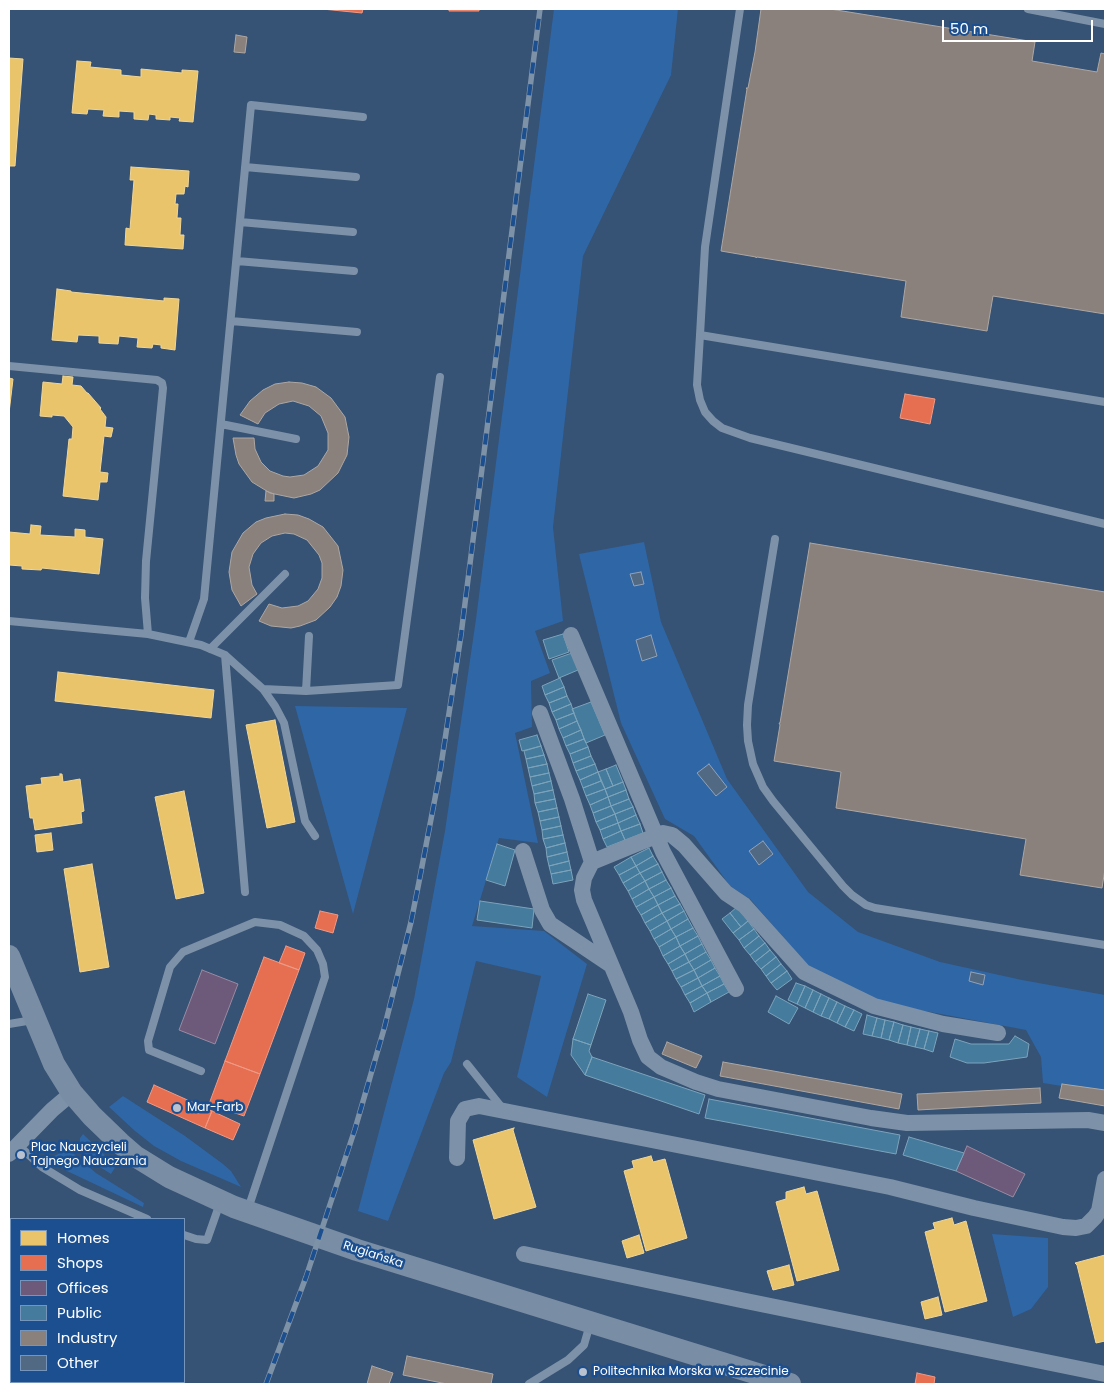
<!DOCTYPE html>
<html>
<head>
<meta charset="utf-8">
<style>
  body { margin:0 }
  #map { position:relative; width:1114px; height:1393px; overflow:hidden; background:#365274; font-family:Poppins,sans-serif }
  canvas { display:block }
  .frame { position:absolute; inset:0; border:10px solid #fff; pointer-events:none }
  .legend { position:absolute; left:10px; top:1218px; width:175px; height:165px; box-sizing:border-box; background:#1b4f8f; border:1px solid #7695bc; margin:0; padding:6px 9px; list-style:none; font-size:15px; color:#fff }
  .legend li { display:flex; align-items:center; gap:10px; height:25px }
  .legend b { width:25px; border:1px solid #7695bc }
  .scale { position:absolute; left:942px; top:20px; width:151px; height:22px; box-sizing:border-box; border:2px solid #fff; border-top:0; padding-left:6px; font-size:15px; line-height:18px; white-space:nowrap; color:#fff; -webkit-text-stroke:4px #1b4f8f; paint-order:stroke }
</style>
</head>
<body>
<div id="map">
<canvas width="1114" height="1393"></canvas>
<div class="frame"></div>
<ul class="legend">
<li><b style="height:14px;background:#e9c46a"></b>Homes</li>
<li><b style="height:14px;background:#e76f51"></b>Shops</li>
<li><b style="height:14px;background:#6d597a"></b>Offices</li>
<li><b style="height:14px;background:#457b9d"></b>Public</li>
<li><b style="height:14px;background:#8a817c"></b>Industry</li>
<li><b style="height:14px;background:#526984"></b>Other</li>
</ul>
<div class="scale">50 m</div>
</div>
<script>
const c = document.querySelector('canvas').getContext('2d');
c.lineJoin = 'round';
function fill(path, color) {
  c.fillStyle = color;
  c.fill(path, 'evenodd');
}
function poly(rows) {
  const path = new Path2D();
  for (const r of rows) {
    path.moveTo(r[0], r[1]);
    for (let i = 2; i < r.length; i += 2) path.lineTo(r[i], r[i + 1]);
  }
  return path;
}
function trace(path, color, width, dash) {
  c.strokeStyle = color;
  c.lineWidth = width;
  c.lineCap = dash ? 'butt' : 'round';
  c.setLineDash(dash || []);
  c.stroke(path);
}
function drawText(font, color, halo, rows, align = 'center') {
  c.font = font + ' Poppins,sans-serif';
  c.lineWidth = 5;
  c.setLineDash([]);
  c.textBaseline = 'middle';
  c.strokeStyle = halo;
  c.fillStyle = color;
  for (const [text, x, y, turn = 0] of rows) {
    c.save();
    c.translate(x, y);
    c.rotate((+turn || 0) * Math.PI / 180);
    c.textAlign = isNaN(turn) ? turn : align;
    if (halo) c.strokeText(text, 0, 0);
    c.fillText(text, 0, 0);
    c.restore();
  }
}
fill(poly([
  [554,9,678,9,671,75,583,256,553,527,563,621,535,631,550,673,531,681,532,727,515,733,538,843,499,838,472,926,544,931,587,964,547,1097,517,1077,541,976,476,961,451,1062,444,1073,388,1221,358,1211,414,999,445,831,476,619],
  [644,542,661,622,727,779,808,892,858,932,940,962,1022,980,1105,995,1105,1093,1043,1083,1041,1057,1026,1030,877,1002,809,967,750,899,730,886,694,836,665,819,621,723,579,554],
  [295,706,407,708,353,914],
  [123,1096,185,1136,223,1164,231,1171,241,1187,181,1161,154,1146,135,1131,109,1107],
  [83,1134,116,1166,111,1174,92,1162,84,1153,80,1145,80,1138],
  [66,1150,74,1154,96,1173,144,1203,143,1207,67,1171,60,1166,52,1157],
  [992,1234,1048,1238,1048,1287,1031,1309,1013,1317]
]), '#2f66a5');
const homes = poly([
  [9,58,23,59,15,166,9,166,9,58],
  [77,61,91,62,90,67,121,70,121,75,141,77,141,69,182,73,182,70,198,71,193,122,179,121,180,118,170,117,170,120,156,119,156,115,149,114,148,120,134,119,134,112,119,111,119,117,103,116,104,110,88,109,87,114,72,113,77,61],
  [131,167,189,171,188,187,185,186,184,194,176,194,175,204,178,204,177,218,181,218,180,235,184,235,183,249,125,245,126,228,130,229,134,180,130,180,131,167],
  [57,289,71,291,71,292,164,301,164,298,179,299,175,350,161,348,161,345,153,344,152,348,137,347,138,338,119,336,118,344,99,343,99,336,78,335,77,342,52,340,57,289],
  [63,376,73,377,72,385,81,386,87,393,88,393,101,408,100,409,106,417,105,427,113,428,111,437,104,436,100,472,108,473,107,482,100,482,98,500,63,496,69,439,72,439,73,427,64,416,52,415,52,417,40,416,43,382,62,384,63,376],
  [9,378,13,379,9,413,9,378],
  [31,525,41,526,40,535,75,537,75,529,85,530,85,537,103,539,99,574,42,568,41,570,22,569,22,566,9,565,9,532,30,534,31,525],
  [58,672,214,690,211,718,55,701,58,672],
  [275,720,295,822,267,828,246,725,275,720],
  [60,774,62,774,63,782,80,779,84,811,81,812,82,823,35,830,33,818,30,818,26,786,42,784,41,778,60,776,60,774],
  [184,791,204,893,176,899,155,797,184,791],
  [51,833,53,850,37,852,35,835,51,833],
  [92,864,109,967,80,972,64,869,92,864],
  [514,1128,513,1130,536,1207,494,1219,473,1140,514,1128],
  [651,1156,653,1162,665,1159,687,1238,646,1251,624,1171,634,1168,632,1161,651,1156],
  [804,1187,806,1194,817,1191,839,1270,797,1281,776,1202,786,1199,786,1192,804,1187],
  [952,1218,954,1225,966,1221,987,1301,945,1312,925,1232,935,1229,933,1223,952,1218],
  [639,1235,644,1253,627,1258,622,1241,639,1235],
  [1105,1255,1105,1341,1096,1343,1077,1265,1075,1263,1105,1255],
  [789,1265,794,1285,773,1290,767,1271,789,1265],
  [938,1297,942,1315,925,1319,921,1302,938,1297],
  [11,1328,11,1357,9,1358,9,1329,11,1328]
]);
fill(homes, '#e9c46a');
trace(homes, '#f0d697', 1);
const shops = poly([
  [322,9,363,9,362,13,322,9],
  [449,9,479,9,479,11,449,11,449,9],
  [905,394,935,399,930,424,900,418,905,394],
  [320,911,338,915,333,933,315,928,320,911],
  [286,946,305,953,299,970,279,963,286,946],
  [264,957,299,970,260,1074,225,1061,264,957],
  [225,1061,260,1074,244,1116,209,1104,225,1061],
  [154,1085,212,1111,205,1128,147,1102,154,1085],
  [212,1111,240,1124,233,1140,205,1128,212,1111],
  [917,1373,935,1377,934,1384,915,1384,917,1373]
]);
fill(shops, '#e76f51');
trace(shops, '#ee9a85', 1);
const offices = poly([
  [202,970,238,984,215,1044,179,1030,202,970],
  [967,1146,1025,1174,1013,1197,956,1171,967,1146]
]);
fill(offices, '#6d597a');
trace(offices, '#998ba2', 1);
const public = poly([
  [563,634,569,652,549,659,543,640,563,634],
  [572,653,578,670,559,678,552,660,572,653],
  [560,678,564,687,545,695,542,686,560,678],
  [564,687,567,696,549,703,545,695,564,687],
  [567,696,571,704,552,712,549,703,567,696],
  [591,702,605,735,586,743,572,709,591,702],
  [571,704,574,713,556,720,552,712,571,704],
  [574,713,577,721,559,729,556,720,574,713],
  [577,721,581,730,563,738,559,729,577,721],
  [581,730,584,739,566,746,563,738,581,730],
  [537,735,541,746,522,751,519,740,537,735],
  [584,739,588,747,570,754,566,746,584,739],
  [541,746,544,755,526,759,524,751,541,746],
  [588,747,591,756,573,763,570,754,588,747],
  [544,755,547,764,528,768,526,759,544,755],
  [591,756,595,764,576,771,573,763,591,756],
  [547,764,549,773,530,777,528,768,547,764],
  [595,764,598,772,580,780,576,771,595,764],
  [616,765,623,782,613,786,606,769,616,765],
  [606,769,613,786,605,789,598,772,606,769],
  [598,772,601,781,583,788,580,780,598,772],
  [549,773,551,781,532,786,530,777,549,773],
  [551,781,553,790,534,794,532,786,551,781],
  [601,781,605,789,586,796,583,788,601,781],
  [623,782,626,790,608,797,605,789,623,782],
  [605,789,608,797,590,805,586,796,605,789],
  [553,790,555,799,535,803,534,794,553,790],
  [626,790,629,799,611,806,608,797,626,790],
  [608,797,611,806,593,813,590,805,608,797],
  [555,799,557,808,538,812,535,803,555,799],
  [629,799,633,807,615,814,611,806,629,799],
  [611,806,615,814,596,822,593,813,611,806],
  [633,807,636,815,618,823,615,814,633,807],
  [557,808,559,817,540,821,538,812,557,808],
  [615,814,618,823,600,830,596,822,615,814],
  [636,815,640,824,621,831,618,823,636,815],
  [559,817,561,826,542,830,540,821,559,817],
  [618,823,621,831,603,839,600,830,618,823],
  [640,824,643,833,625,840,621,831,640,824],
  [561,826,563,835,543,839,542,830,561,826],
  [621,831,625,840,607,847,603,839,621,831],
  [563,835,565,843,546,848,543,839,563,835],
  [565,843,567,852,547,857,546,848,565,843],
  [497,844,515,850,505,886,486,880,497,844],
  [649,848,653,856,636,866,631,857,649,848],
  [567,852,569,861,549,866,547,857,567,852],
  [653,856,658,864,640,873,636,866,653,856],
  [631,857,636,866,619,875,614,867,631,857],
  [569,861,571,870,551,874,549,866,569,861],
  [658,864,662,872,645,881,640,873,658,864],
  [636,866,640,873,623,883,619,875,636,866],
  [571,870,573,880,553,884,551,874,571,870],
  [662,872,666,880,649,889,645,881,662,872],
  [640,873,645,881,628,891,623,883,640,873],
  [666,880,671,888,654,897,649,889,666,880],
  [645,881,649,889,632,899,628,891,645,881],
  [671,888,675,896,658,905,654,897,671,888],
  [649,889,654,897,636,907,632,899,649,889],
  [675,896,680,904,662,913,658,905,675,896],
  [654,897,658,905,641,915,636,907,654,897],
  [480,901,534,909,532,928,477,920,480,901],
  [680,904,684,911,667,921,662,913,680,904],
  [658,905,662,913,645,923,641,915,658,905],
  [737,907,748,921,741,927,730,913,737,907],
  [684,911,688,919,671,929,667,921,684,911],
  [662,913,667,921,650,931,645,923,662,913],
  [730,913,741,927,733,933,722,919,730,913],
  [688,919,693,928,676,937,671,929,688,919],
  [667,921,671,929,654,939,650,931,667,921],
  [748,921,754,929,739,940,733,933,748,921],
  [693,928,698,936,680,946,676,937,693,928],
  [671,929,676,937,659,947,654,939,671,929],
  [754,929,759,936,744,948,739,940,754,929],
  [698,936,702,944,685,954,680,946,698,936],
  [759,936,765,943,750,955,744,948,759,936],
  [676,937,680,946,663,956,659,947,676,937],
  [765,943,770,950,755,962,750,955,765,943],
  [702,944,706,952,689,962,685,954,702,944],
  [680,946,685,954,668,964,663,956,680,946],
  [770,950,776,957,761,969,755,962,770,950],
  [706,952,711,960,694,970,689,962,706,952],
  [685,954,689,962,672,971,668,964,685,954],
  [776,957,781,964,766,976,761,969,776,957],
  [711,960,715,968,698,978,694,970,711,960],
  [689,962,694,970,676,979,672,971,689,962],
  [781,964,787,971,771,983,766,976,781,964],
  [715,968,720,976,702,986,698,978,715,968],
  [694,970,698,978,681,987,676,979,694,970],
  [787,971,792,979,777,990,771,983,787,971],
  [720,976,724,984,707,993,702,986,720,976],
  [698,978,702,986,685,995,681,987,698,978],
  [796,983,805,986,797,1004,788,1000,796,983],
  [724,984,729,992,711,1002,707,993,724,984],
  [702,986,707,993,690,1003,685,995,702,986],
  [805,986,813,990,805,1008,797,1004,805,986],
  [813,990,821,994,813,1012,805,1008,813,990],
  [707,993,711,1002,694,1012,690,1003,707,993],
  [588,994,606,1000,591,1045,573,1039,588,994],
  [821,994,829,998,821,1016,813,1012,821,994],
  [776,996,798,1008,789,1024,768,1012,776,996],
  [829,998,837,1002,829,1019,821,1016,829,998],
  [837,1002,845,1006,837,1023,829,1019,837,1002],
  [845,1006,854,1010,845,1027,837,1023,845,1006],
  [854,1010,862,1014,854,1031,845,1027,854,1010],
  [867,1015,877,1018,872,1036,863,1034,867,1015],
  [877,1018,885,1020,881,1038,872,1036,877,1018],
  [885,1020,894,1022,889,1040,881,1038,885,1020],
  [894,1022,903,1025,898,1043,889,1040,894,1022],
  [903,1025,911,1027,907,1045,898,1043,903,1025],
  [911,1027,920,1029,915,1047,907,1045,911,1027],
  [920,1029,929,1031,924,1049,915,1047,920,1029],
  [929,1031,938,1033,933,1052,924,1049,929,1031],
  [1015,1036,1029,1044,1027,1057,984,1063,967,1063,950,1057,955,1039,971,1044,1009,1044,1015,1036],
  [573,1039,591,1045,589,1051,592,1057,585,1075,571,1055,573,1039],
  [592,1057,705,1095,699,1114,585,1075,592,1057],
  [709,1099,900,1135,896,1154,705,1118,709,1099],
  [909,1137,964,1153,956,1171,903,1155,909,1137]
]);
fill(public, '#457b9d');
trace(public, '#7da3ba', 1);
const industry = poly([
  [761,9,830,9,1035,42,1032,61,1097,72,1101,53,1105,54,1105,314,993,296,987,331,901,317,906,281,757,257,756,258,756,257,721,251,747,89,746,88,748,88,755,52,761,9],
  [236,35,247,37,245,53,234,52,236,35],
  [289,382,302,383,316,387,331,398,345,417,349,437,347,455,338,473,320,490,311,494,294,498,270,493,252,482,239,464,236,455,233,438,254,438,255,449,261,462,270,471,283,476,290,477,304,475,318,466,328,450,328,433,321,416,309,406,293,401,279,404,265,413,258,424,240,415,250,401,263,390,275,384,289,382],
  [266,491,274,494,274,501,265,501,266,491],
  [285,514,298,515,309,519,323,527,338,546,343,570,341,586,337,597,330,607,316,620,300,626,291,628,271,626,259,621,269,604,282,608,298,606,308,601,318,589,322,578,322,563,319,555,307,540,294,534,285,533,272,536,261,543,253,554,249,567,252,585,257,594,241,606,232,590,229,572,232,552,243,533,256,522,266,518,285,514],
  [810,543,1105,592,1105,869,1102,888,1020,875,1026,839,836,808,841,772,774,761,780,725,779,723,780,723,810,543],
  [667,1042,702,1056,696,1068,662,1054,667,1042],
  [723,1062,902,1094,899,1109,720,1076,723,1062],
  [1062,1084,1105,1090,1105,1106,1059,1098,1062,1084],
  [1040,1088,1041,1103,918,1110,917,1094,1040,1088],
  [407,1356,493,1374,491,1384,447,1384,403,1375,407,1356],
  [372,1366,393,1373,389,1384,367,1384,372,1366]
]);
fill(industry, '#8a817c');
trace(industry, '#ada7a3', 1);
const building = poly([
  [641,572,644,584,634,586,630,574,641,572],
  [651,635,657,656,642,661,636,640,651,635],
  [709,764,727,787,716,796,697,773,709,764],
  [763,841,773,854,759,865,749,851,763,841],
  [971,972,985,975,983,985,969,981,971,972]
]);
fill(building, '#526984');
trace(building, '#92a2b6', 1);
trace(poly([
  [740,9,705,247,700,335,1105,402],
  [1028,9,1105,24],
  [245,167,356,177],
  [240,222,353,232],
  [237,261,354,271],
  [231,321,357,332],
  [700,335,697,385,700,400,705,412,713,421,722,428,750,438,1105,524],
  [9,366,157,380,162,383,163,388,146,561,145,598,148,634],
  [221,424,296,439],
  [775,539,748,705,747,725,748,741,753,764,763,787,773,801,843,886,852,895,866,905,875,908,1105,945],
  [9,621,148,634,201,645,225,655,263,689,275,706,284,723,305,821,315,836],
  [189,642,204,599,251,105,363,117],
  [210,649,285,574],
  [225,655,245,892],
  [263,689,306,691,309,636],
  [306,691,398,685,440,377],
  [9,1024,33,1020],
  [467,1064,503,1109],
  [201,1071,149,1050,148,1041,170,967,183,952,255,922,280,925,304,936,317,950,323,964,325,977,248,1209],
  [18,1145,42,1167,80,1190,147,1219],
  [184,1235,196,1239,207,1240,220,1203],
  [529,1384,568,1360,584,1345,590,1324]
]), '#7d92a8', 8);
trace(poly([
  [571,635,663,852,736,989],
  [540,713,572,799,592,862,584,878,582,890,584,900,631,1012,640,1040,648,1057,661,1067,696,1082,718,1089,871,1118,907,1123,1088,1120,1105,1123],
  [523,851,542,910,550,924,611,965],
  [592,862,663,833,672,835,684,845,726,893,744,905,804,972,874,1006,943,1024,998,1033],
  [9,1154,52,1110,72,1093],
  [457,1158,458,1121,465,1109,479,1106,890,1187,974,1208,1063,1227,1076,1228,1086,1226,1095,1217,1099,1211,1105,1179],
  [524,1254,741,1300,1105,1374]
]), '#7d92a8', 16);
trace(poly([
  [9,956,54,1064,72,1093,92,1116,120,1143,135,1156,169,1177,234,1207,357,1250,790,1384]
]), '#798da4', 22);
const rail = poly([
  [266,1384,306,1277,355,1129,384,1029,411,922,419,882,440,772,461,635,540,9]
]);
trace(rail, '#7e92a7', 5.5);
trace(rail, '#1b4f8f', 4, [11]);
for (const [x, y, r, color] of [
  [177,1108,5,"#b9c2ce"],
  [21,1155,5,"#b9c2ce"],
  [583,1372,5,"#b9c2ce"]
]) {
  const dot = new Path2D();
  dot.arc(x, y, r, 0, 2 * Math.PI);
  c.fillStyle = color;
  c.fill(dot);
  trace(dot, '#1b4f8f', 2);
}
drawText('12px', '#fff', '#1b4f8f', [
  ["Mar-Farb",187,1108],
  ["Plac Nauczycieli",31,1148],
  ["Tajnego Nauczania",31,1162],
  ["Politechnika Morska w Szczecinie",593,1372]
], 'left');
drawText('12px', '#fff', '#1b4f8f', [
  ["Rugiańska",373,1255,18]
]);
</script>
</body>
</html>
